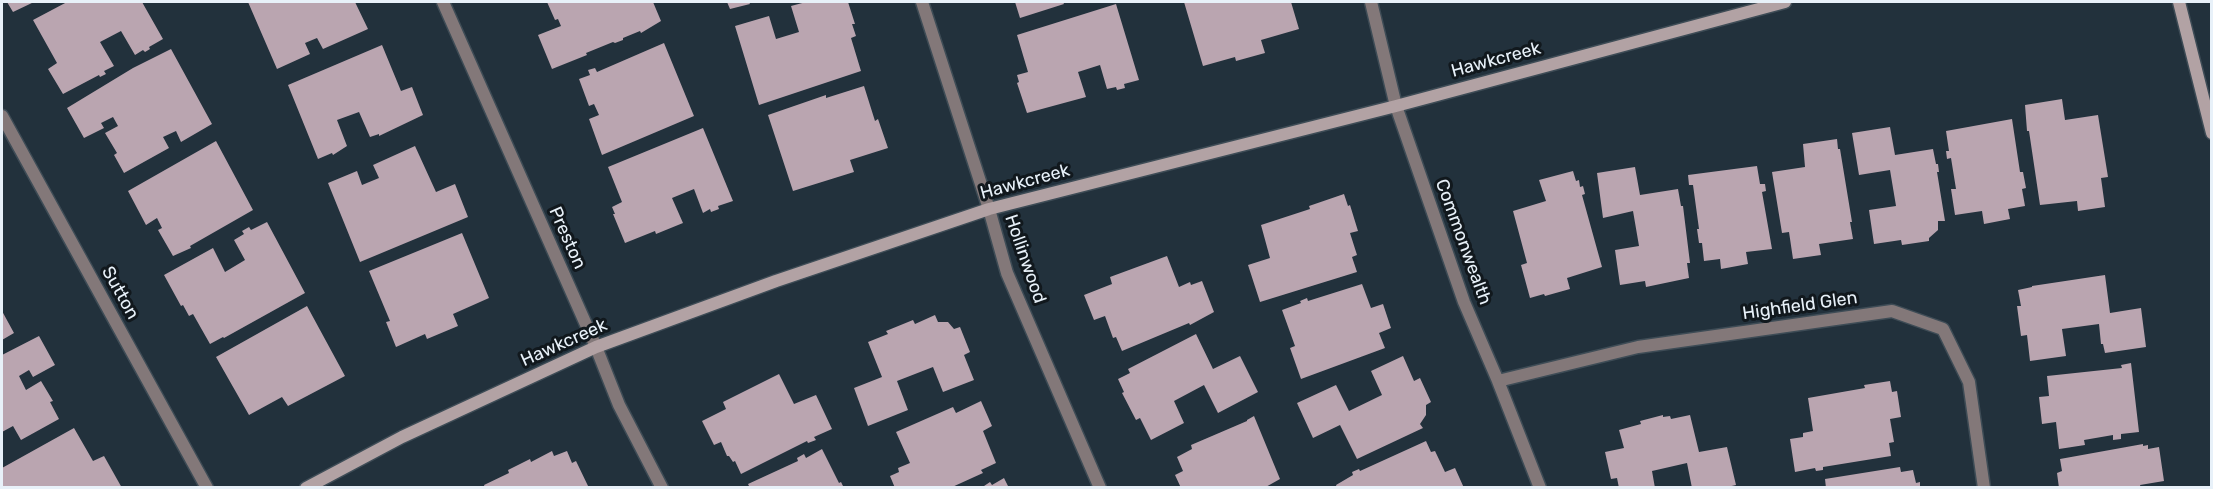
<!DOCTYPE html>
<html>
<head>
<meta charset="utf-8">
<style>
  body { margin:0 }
  #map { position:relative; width:2213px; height:489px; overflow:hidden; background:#22313c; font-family:Rubik,sans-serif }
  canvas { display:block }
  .frame { position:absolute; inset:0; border:3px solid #e8f1f9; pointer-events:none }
</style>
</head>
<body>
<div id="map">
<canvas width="2213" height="489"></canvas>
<div class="frame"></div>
</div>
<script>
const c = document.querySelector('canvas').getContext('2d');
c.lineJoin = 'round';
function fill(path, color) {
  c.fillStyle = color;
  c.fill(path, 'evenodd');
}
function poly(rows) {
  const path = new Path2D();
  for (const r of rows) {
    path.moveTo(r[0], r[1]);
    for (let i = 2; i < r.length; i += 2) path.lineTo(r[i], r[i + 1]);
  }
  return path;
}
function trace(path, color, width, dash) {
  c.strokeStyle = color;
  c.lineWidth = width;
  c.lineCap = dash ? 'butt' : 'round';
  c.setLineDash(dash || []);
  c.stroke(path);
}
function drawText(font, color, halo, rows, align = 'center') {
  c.font = font + ' Rubik,sans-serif';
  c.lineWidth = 6;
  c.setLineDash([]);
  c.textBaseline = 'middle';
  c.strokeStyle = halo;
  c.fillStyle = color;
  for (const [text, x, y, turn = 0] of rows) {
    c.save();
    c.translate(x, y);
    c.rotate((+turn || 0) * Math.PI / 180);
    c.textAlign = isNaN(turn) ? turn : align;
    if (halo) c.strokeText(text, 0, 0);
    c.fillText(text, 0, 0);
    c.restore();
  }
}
fill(poly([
  [7,2,34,2,13,12],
  [67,2,142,2,163,39,149,47,150,49,145,52,143,50,135,55,121,31,100,42,114,66,104,71,106,74,100,77,99,75,63,94,48,69,57,63,33,20],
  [248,2,355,2,368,29,323,49,317,38,305,43,310,54,277,69],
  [547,2,653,2,661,21,641,33,640,31,623,38,623,40,615,43,613,42,586,53,587,55,552,69,538,35,561,26,558,19,555,20],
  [727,2,749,2,750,4,730,9],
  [806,2,848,2,855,24,852,24,856,36,851,38,861,71,759,105,735,26,769,16,776,39,799,32,791,6],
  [1015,2,1063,2,1064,4,1020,18],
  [1184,2,1291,2,1299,29,1261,40,1265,53,1236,61,1235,57,1203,66],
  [1116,4,1139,80,1124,84,1125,88,1117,90,1116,87,1107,89,1100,65,1078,72,1086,97,1027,113,1017,83,1019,82,1017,75,1028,72,1017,35],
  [664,43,694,116,602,155,589,119,599,115,594,104,589,106,579,79,590,75,588,70,595,68,597,72],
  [382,45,401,91,412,87,423,115,379,136,379,134,370,137,359,112,337,120,347,146,333,155,332,153,318,159,288,85],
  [171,49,212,124,181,142,176,131,163,137,169,148,124,173,114,155,117,153,105,133,118,126,113,117,101,123,104,128,84,138,67,108,133,68],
  [864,86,875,121,878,119,888,148,850,160,854,172,793,191,768,115,826,95,826,98],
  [2062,99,2065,120,2098,115,2108,177,2101,178,2105,207,2078,211,2077,201,2040,205,2029,131,2027,131,2025,105],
  [2012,119,2020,172,2023,172,2026,188,2022,189,2025,206,2008,209,2010,219,1984,224,1982,211,1955,215,1951,189,1956,189,1951,158,1947,159,1946,151,1949,151,1946,131],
  [1890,127,1895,155,1933,149,1936,164,1938,164,1939,172,1937,172,1945,221,1938,221,1938,230,1929,238,1929,241,1902,245,1901,240,1874,244,1869,210,1896,206,1890,170,1859,175,1852,133],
  [703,128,733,201,718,206,719,209,711,212,710,209,703,213,694,189,672,198,683,223,656,234,655,231,625,243,613,214,615,214,612,207,622,202,608,167],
  [1837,139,1838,149,1840,149,1852,222,1850,222,1853,239,1819,244,1821,255,1793,259,1789,232,1782,233,1772,172,1805,167,1803,144],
  [216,141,253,210,190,246,191,248,173,256,158,230,162,228,157,218,146,225,128,191],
  [415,146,436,192,455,184,468,217,360,262,328,183,357,171,362,185,379,178,373,165],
  [1757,166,1760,184,1765,184,1766,191,1762,192,1772,249,1746,252,1748,264,1721,269,1720,259,1704,261,1702,243,1699,243,1697,229,1699,229,1693,185,1689,185,1688,175],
  [1635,167,1640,195,1678,189,1681,206,1683,206,1690,263,1687,263,1689,278,1646,287,1645,281,1620,285,1615,250,1639,246,1633,211,1603,218,1597,173],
  [1573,171,1576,181,1579,180,1580,187,1583,186,1585,194,1582,195,1602,267,1567,278,1570,289,1545,296,1544,294,1530,298,1521,265,1527,263,1513,211,1546,201,1539,180],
  [1344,194,1348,206,1350,205,1358,231,1350,233,1357,255,1352,257,1357,272,1260,302,1248,265,1270,258,1261,225,1310,209,1309,206],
  [267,222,305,293,224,338,223,337,210,344,193,314,189,316,183,305,181,306,164,275,213,248,225,272,245,260,234,240,244,234,242,231,249,227,251,230],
  [462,233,489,298,453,314,458,326,427,339,425,334,396,347,386,322,390,321,369,271],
  [1167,256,1179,287,1190,282,1191,285,1202,281,1214,312,1190,325,1189,323,1122,351,1116,337,1113,338,1105,316,1094,320,1084,295,1112,284,1110,277],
  [2105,275,2110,313,2141,308,2146,347,2105,353,2103,344,2101,344,2099,324,2062,329,2066,356,2030,361,2027,335,2021,336,2017,306,2021,306,2018,290,2032,287,2032,286],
  [1362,284,1371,308,1383,304,1391,328,1379,333,1385,348,1301,379,1290,348,1295,346,1282,310,1301,303,1300,301,1307,298,1308,301],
  [307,306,345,376,288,406,282,397,249,415,216,357],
  [2,311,14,333,2,340],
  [935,315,938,322,948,322,954,329,960,327,970,352,964,355,974,380,943,392,933,367,897,381,908,410,868,426,854,388,882,377,868,342,888,334,886,331,913,320,915,324],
  [1196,334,1213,369,1240,356,1258,392,1218,413,1204,385,1174,401,1184,423,1151,440,1140,418,1136,420,1122,393,1124,392,1118,379,1130,373,1128,369],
  [39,336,55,365,33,377,29,370,19,376,26,390,41,381,53,401,50,402,59,419,21,440,13,426,2,432,2,355],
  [1403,356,1414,381,1420,378,1431,402,1426,405,1426,415,1420,424,1423,428,1357,459,1340,425,1313,438,1297,403,1336,385,1349,411,1382,395,1371,371],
  [2131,363,2139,432,2121,434,2121,439,2113,440,2113,435,2084,440,2085,445,2059,449,2056,422,2042,424,2039,397,2049,396,2047,376,2122,368,2121,365],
  [779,374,794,404,816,395,832,429,814,437,816,440,808,443,807,441,741,474,735,461,733,462,729,456,727,456,721,442,714,445,702,421,726,409,723,402],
  [1890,381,1892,392,1897,391,1901,417,1890,419,1894,442,1889,443,1891,456,1823,467,1823,470,1816,471,1815,468,1795,472,1790,439,1803,437,1803,433,1813,431,1808,398,1865,388,1864,385],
  [981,401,992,426,983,431,996,463,981,470,983,473,950,488,895,488,890,476,899,472,898,468,910,463,896,432,953,407,956,413],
  [1663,415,1663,417,1670,416,1671,419,1690,415,1699,452,1727,447,1736,485,1723,488,1692,488,1687,463,1652,471,1655,488,1619,488,1617,478,1611,479,1605,452,1624,448,1619,430,1641,424,1640,421],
  [1254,416,1280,479,1264,488,1181,488,1175,475,1183,471,1177,457,1192,449,1191,445,1247,421,1247,420],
  [74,428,93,461,104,456,122,488,2,488,2,468],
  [1426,441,1431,452,1435,451,1445,472,1455,468,1464,488,1337,488,1336,485,1353,475,1352,472,1359,469,1360,471],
  [2143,444,2143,446,2148,445,2148,449,2159,447,2164,481,2140,485,2141,488,2059,488,2057,473,2062,471,2060,459],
  [822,449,839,483,841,482,844,488,750,488,748,484,798,461,797,458,804,454,806,458],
  [552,451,554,456,567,451,572,463,576,461,589,488,485,488,484,485,509,473,508,470,530,459,531,462],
  [1900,467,1901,472,1913,470,1916,483,1920,482,1920,488,1826,488,1825,479],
  [1004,478,1009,488,981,488,990,482,992,485]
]), '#baa5b0');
const street = poly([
  [443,2,596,347,619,405,662,488],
  [922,2,989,209,1007,273,1100,488],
  [1371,2,1396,106,1464,302,1498,381,1540,488],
  [2,116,207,488],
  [1498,381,1638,347,1892,311,1943,329,1969,382,1984,488]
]);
const secondary = poly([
  [2179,2,2212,133],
  [306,488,402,437,596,347,776,281,989,209,1396,106,1785,2]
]);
trace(street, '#3e4c56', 15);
trace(secondary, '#3e4c56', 15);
trace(street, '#837879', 12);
trace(secondary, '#b2a2a4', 12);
drawText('18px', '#e8f1f9', '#11181d', [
  ["Hawkcreek",1496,60,-15],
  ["Hawkcreek",1025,182,-15],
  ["Preston",567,238,66],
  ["Commonwealth",1463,242,70],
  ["Hollinwood",1025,259,71],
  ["Sutton",120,293,61],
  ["Highfield Glen",1800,306,-8],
  ["Hawkcreek",564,343,-24]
]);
</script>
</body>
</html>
